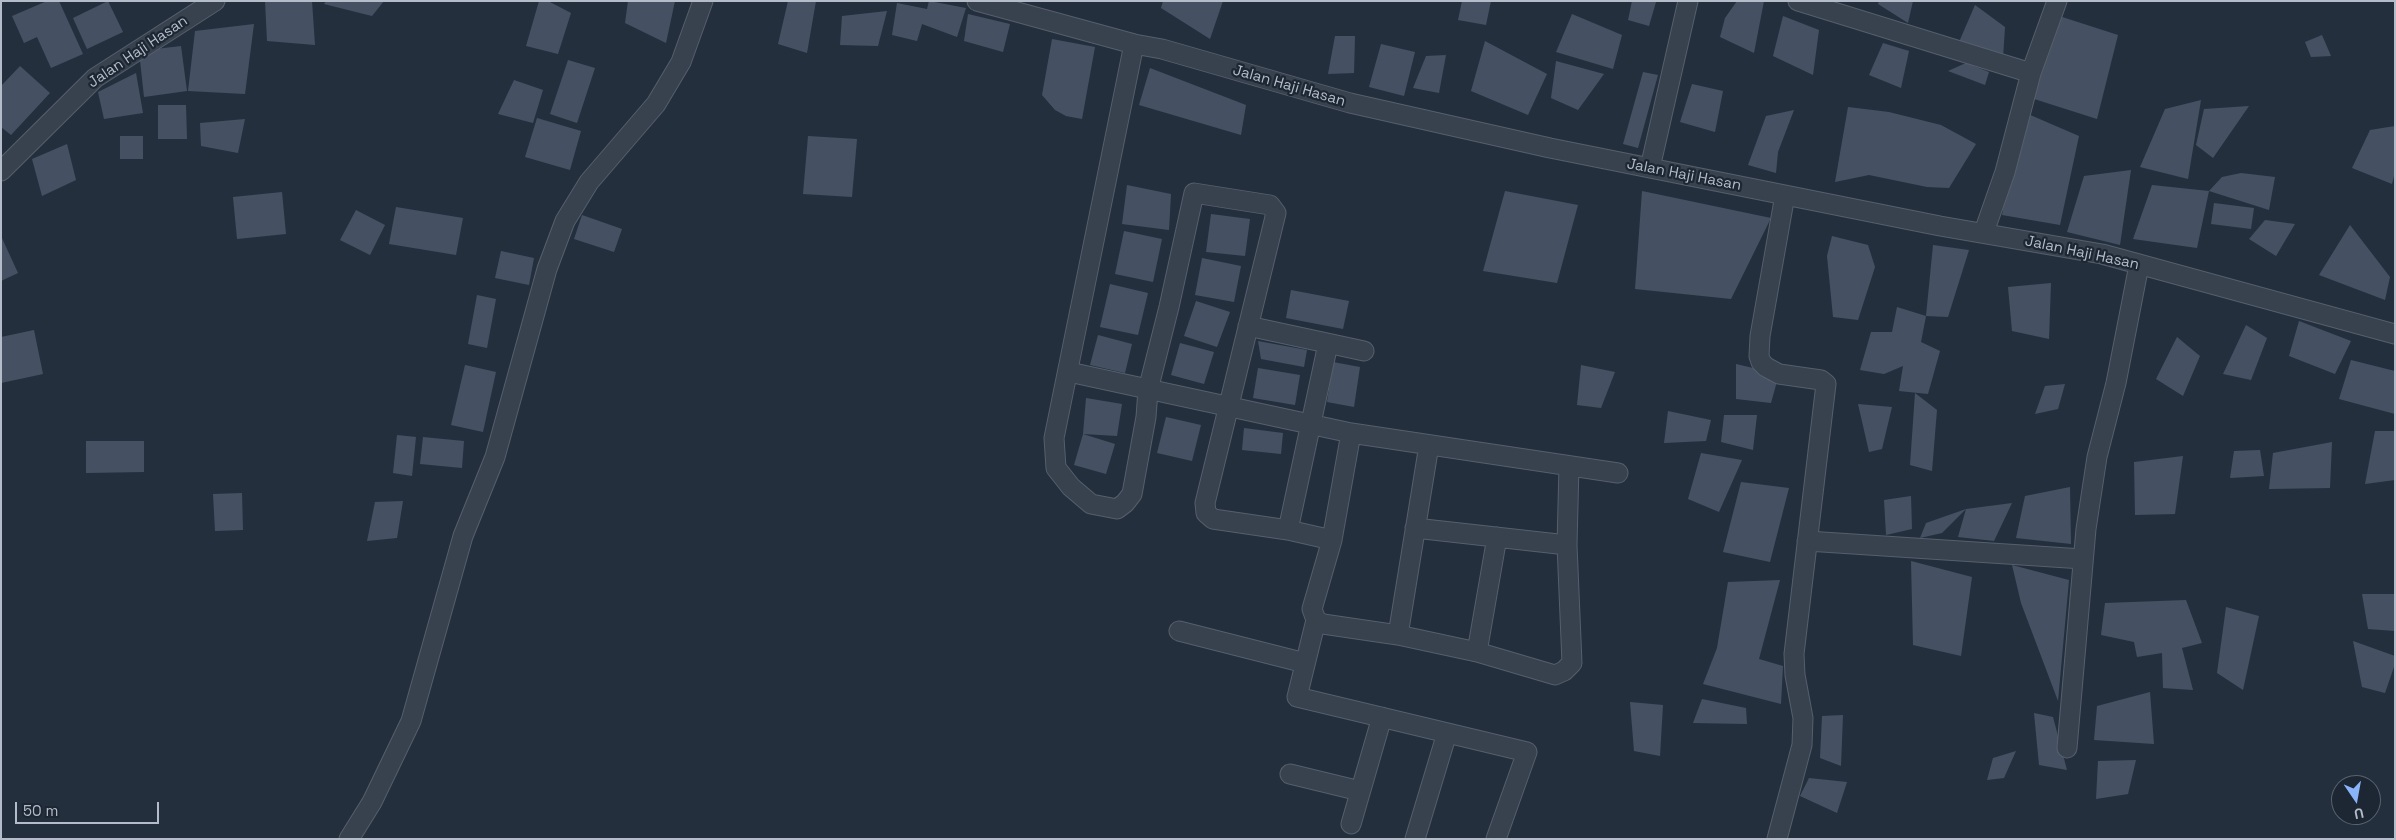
<!DOCTYPE html>
<html>
<head>
<meta charset="utf-8">
<style>
  body { margin:0 }
  #map { position:relative; width:2396px; height:840px; overflow:hidden; background:#242f3e; font-family:"Space Grotesk",sans-serif }
  canvas { display:block }
  .frame { position:absolute; inset:0; border:2px solid #b4bcc9; pointer-events:none }
  .north { position:absolute; left:2331px; top:775px; width:50px; height:50px; box-sizing:border-box; background:#1d2633; border:1px solid #59626f; border-radius:50%; rotate:168deg; font-size:14px; font-weight:700; line-height:20px; text-align:center; color:#b4bcc9 }
  .north::after { content:''; display:block; margin:auto; width:18px; height:22px; background:#8ab4f8; clip-path:polygon(50% 0,100% 100%,50% 72%,0 100%) }
  .scale { position:absolute; left:15px; top:802px; width:144px; height:22px; box-sizing:border-box; border:2px solid #b4bcc9; border-top:0; padding-left:6px; font-size:15px; line-height:18px; white-space:nowrap; color:#b4bcc9; -webkit-text-stroke:4px #1d2633; paint-order:stroke }
</style>
</head>
<body>
<div id="map">
<canvas width="2396" height="840"></canvas>
<div class="frame"></div>
<div class="north">U</div>
<div class="scale">50 m</div>
</div>
<script>
const c = document.querySelector('canvas').getContext('2d');
c.lineJoin = 'round';
function fill(path, color) {
  c.fillStyle = color;
  c.fill(path, 'evenodd');
}
function poly(rows) {
  const path = new Path2D();
  for (const r of rows) {
    path.moveTo(r[0], r[1]);
    for (let i = 2; i < r.length; i += 2) path.lineTo(r[i], r[i + 1]);
  }
  return path;
}
function trace(path, color, width, dash) {
  c.strokeStyle = color;
  c.lineWidth = width;
  c.lineCap = dash ? 'butt' : 'round';
  c.setLineDash(dash || []);
  c.stroke(path);
}
function drawText(font, color, halo, rows, align = 'center') {
  c.font = font + ' "Space Grotesk",sans-serif';
  c.lineWidth = 4.5;
  c.setLineDash([]);
  c.textBaseline = 'middle';
  c.strokeStyle = halo;
  c.fillStyle = color;
  for (const [text, x, y, turn = 0] of rows) {
    c.save();
    c.translate(x, y);
    c.rotate((+turn || 0) * Math.PI / 180);
    c.textAlign = isNaN(turn) ? turn : align;
    if (halo) c.strokeText(text, 0, 0);
    c.fillText(text, 0, 0);
    c.restore();
  }
}
fill(poly([
  [47,1,59,1,83,54,51,68,37,37,24,43,12,16],
  [108,1,123,32,87,49,73,18],
  [265,1,312,1,315,45,267,41],
  [326,1,384,1,372,16,324,4],
  [539,1,548,1,571,13,558,54,526,46],
  [628,1,675,1,666,43,625,23],
  [788,1,816,1,807,53,778,44],
  [929,1,966,8,957,37,922,24,917,41,892,35,897,3,927,9],
  [1163,1,1223,1,1210,39,1161,8],
  [1462,1,1491,1,1486,25,1458,20],
  [1632,1,1656,2,1649,26,1628,20],
  [1737,1,1764,1,1754,53,1720,37,1725,18],
  [1879,1,1913,1,1908,23,1878,4],
  [1975,5,2005,27,2003,58,1959,42],
  [887,11,878,46,840,45,842,16],
  [968,14,1010,24,1003,52,964,41],
  [1572,14,1622,35,1613,69,1556,52],
  [2056,15,2118,35,2097,119,2031,98],
  [1783,16,1819,30,1813,75,1773,56],
  [254,24,245,94,188,91,195,31],
  [2322,35,2331,56,2311,57,2305,42],
  [1335,36,1355,36,1354,73,1328,74],
  [1052,39,1095,47,1082,119,1066,116,1055,110,1042,95],
  [1485,41,1547,74,1528,115,1471,91],
  [1883,43,1909,51,1901,88,1869,75],
  [1381,44,1415,52,1404,96,1369,87],
  [181,46,187,91,144,97,139,51],
  [1446,55,1439,93,1413,88,1426,56],
  [568,60,595,68,577,123,550,114],
  [1556,61,1604,74,1578,110,1551,98],
  [1966,63,1989,72,1985,85,1948,71],
  [20,66,50,93,11,135,1,127,1,86],
  [1150,68,1246,105,1241,135,1139,105],
  [1643,72,1658,75,1638,148,1623,144],
  [136,73,143,113,104,119,98,92],
  [514,80,543,90,533,123,498,114],
  [1692,84,1723,91,1715,132,1680,122],
  [2201,100,2188,179,2140,167,2165,109],
  [158,105,186,105,187,139,158,139],
  [2249,106,2213,158,2196,145,2204,109],
  [1848,107,1889,112,1941,125,1976,144,1949,188,1927,187,1869,175,1835,182],
  [1794,110,1778,152,1776,173,1748,165,1766,116],
  [2021,111,2079,136,2060,225,2002,215],
  [537,118,581,131,570,170,525,157],
  [245,119,238,153,201,146,200,123],
  [2395,126,2395,172,2392,184,2352,168,2370,130],
  [120,136,143,136,143,159,120,159],
  [808,136,857,139,852,197,803,194],
  [67,144,76,180,42,196,32,159],
  [2131,170,2120,245,2067,232,2084,176],
  [2241,173,2275,177,2269,210,2209,191,2197,248,2133,239,2152,185,2209,191,2222,177],
  [1127,185,1171,194,1169,230,1122,224],
  [1505,191,1578,205,1557,283,1483,271],
  [1642,191,1771,218,1731,299,1635,289],
  [282,192,286,234,237,239,233,197],
  [2214,203,2254,208,2251,229,2211,224],
  [396,207,463,218,456,255,389,244],
  [356,210,385,225,370,255,340,240],
  [1211,214,1250,219,1245,256,1206,252],
  [582,215,622,229,614,252,574,239],
  [2265,220,2295,224,2276,256,2249,239],
  [2350,225,2390,277,2385,300,2319,275],
  [1124,231,1162,239,1153,282,1115,274],
  [1,236,18,273,1,281],
  [1832,236,1868,245,1875,267,1858,320,1833,317,1827,256],
  [1933,245,1969,250,1948,317,1926,316],
  [501,251,534,258,529,285,495,278],
  [1202,258,1241,266,1234,302,1195,295],
  [2051,283,2049,339,2012,331,2008,287],
  [1110,284,1148,293,1138,335,1100,327],
  [1291,290,1349,301,1343,329,1286,318],
  [477,295,496,299,487,348,468,344],
  [1196,301,1230,312,1217,347,1184,336],
  [1897,307,1926,316,1921,342,1940,351,1928,394,1899,391,1903,366,1884,374,1860,370,1871,332,1892,332],
  [2299,321,2351,341,2335,374,2289,356],
  [2246,325,2267,338,2251,380,2223,374],
  [34,330,43,374,1,383,1,337],
  [1098,335,1132,344,1125,373,1090,365],
  [2177,337,2200,356,2183,396,2156,379],
  [1258,341,1307,350,1304,367,1261,359],
  [1180,343,1214,352,1204,384,1171,375],
  [2351,360,2395,371,2395,414,2339,399],
  [1333,362,1360,367,1354,407,1327,402],
  [1736,364,1779,374,1771,403,1736,399],
  [465,365,496,372,483,432,451,425],
  [1581,365,1615,372,1601,408,1577,405],
  [1258,368,1300,375,1295,405,1253,398],
  [2065,384,2058,409,2035,414,2045,386],
  [1915,393,1937,410,1932,471,1910,465],
  [1086,398,1122,404,1117,436,1083,434],
  [1858,404,1892,407,1882,449,1869,452],
  [1668,411,1711,420,1706,441,1664,443],
  [1724,415,1757,415,1753,450,1721,442],
  [1166,417,1201,425,1192,461,1157,453],
  [1244,428,1283,433,1281,454,1242,450],
  [2375,431,2395,431,2395,480,2365,484],
  [1083,434,1115,444,1106,474,1074,465],
  [397,435,416,437,412,476,393,473],
  [423,437,464,441,462,468,420,464],
  [86,441,144,441,144,472,86,473],
  [2332,442,2330,488,2269,489,2273,453],
  [2260,450,2264,476,2230,478,2234,451],
  [1701,453,1742,460,1719,512,1688,499],
  [2183,456,2175,514,2135,515,2134,462],
  [1741,482,1789,488,1770,562,1723,552],
  [2070,487,2071,544,2016,538,2025,496],
  [242,493,243,530,215,531,213,494],
  [1911,496,1912,529,1886,535,1884,500],
  [403,501,397,538,367,541,375,502],
  [2012,503,1994,541,1958,537,1966,509,1942,533,1920,538,1926,523,1966,509],
  [1911,561,1972,577,1961,656,1913,645],
  [2012,565,2069,580,2058,701,2021,603],
  [1780,580,1759,659,1783,666,1781,704,1703,684,1717,648,1728,582],
  [2362,594,2395,594,2395,631,2368,629],
  [2186,600,2202,643,2182,648,2193,690,2163,688,2162,653,2137,657,2134,642,2101,635,2105,603],
  [2226,607,2259,616,2243,690,2217,673],
  [2353,641,2395,656,2395,664,2385,693,2362,687],
  [2150,692,2154,744,2094,740,2097,706],
  [1702,699,1746,708,1747,724,1693,723],
  [1630,702,1663,705,1660,756,1634,751],
  [2034,713,2053,717,2067,770,2039,765],
  [1843,715,1841,766,1820,758,1822,716],
  [2016,751,2004,778,1987,780,1993,758],
  [2136,760,2128,794,2096,799,2098,761],
  [1809,778,1847,782,1837,813,1800,796]
]), '#455162');
const minor = poly([
  [977,1,1134,44,1162,49,1350,103,1550,148,1940,226,2102,254,2395,334],
  [1798,1,2031,73],
  [1134,44,1054,438,1056,468,1071,487,1091,504,1117,509,1125,503,1132,494,1146,417,1148,390,1169,307,1194,193,1270,205,1276,213,1205,503,1206,513,1213,519,1288,530,1332,540],
  [1650,168,1688,1],
  [1,171,95,78,215,1],
  [1984,232,2005,172,2031,73,2057,1],
  [1248,326,1364,351],
  [1069,372,1351,433],
  [1569,466,1567,545,1572,663,1564,671,1555,675,1477,652,1398,635,1323,624,1316,620,1312,609,1332,540,1351,433,1618,473],
  [1415,528,1567,545],
  [1288,530,1328,344],
  [1807,541,2083,559],
  [1316,620,1297,697,1527,752,1496,839],
  [1179,631,1305,663],
  [1398,635,1429,445],
  [1477,652,1497,537],
  [2067,748,2086,529,2097,457,2116,383,2139,265],
  [1290,774,1360,791],
  [1351,824,1382,717],
  [349,839,372,802,411,721,463,536,495,457,547,269,565,221,589,182,656,104,681,62,703,1],
  [1415,839,1447,733],
  [1777,839,1802,745,1803,718,1795,675,1794,654,1826,384,1821,380,1779,374,1766,367,1761,362,1759,356,1760,336,1785,195]
]);
trace(minor, '#565f6c', 21);
trace(minor, '#38414e', 19);
drawText('15px', '#b4bcc9', '#1d2633', [
  ["Jalan Haji Hasan",138,52,-34],
  ["Jalan Haji Hasan",1289,86,16],
  ["Jalan Haji Hasan",1684,175,11],
  ["Jalan Haji Hasan",2082,253,12]
]);
</script>
</body>
</html>
